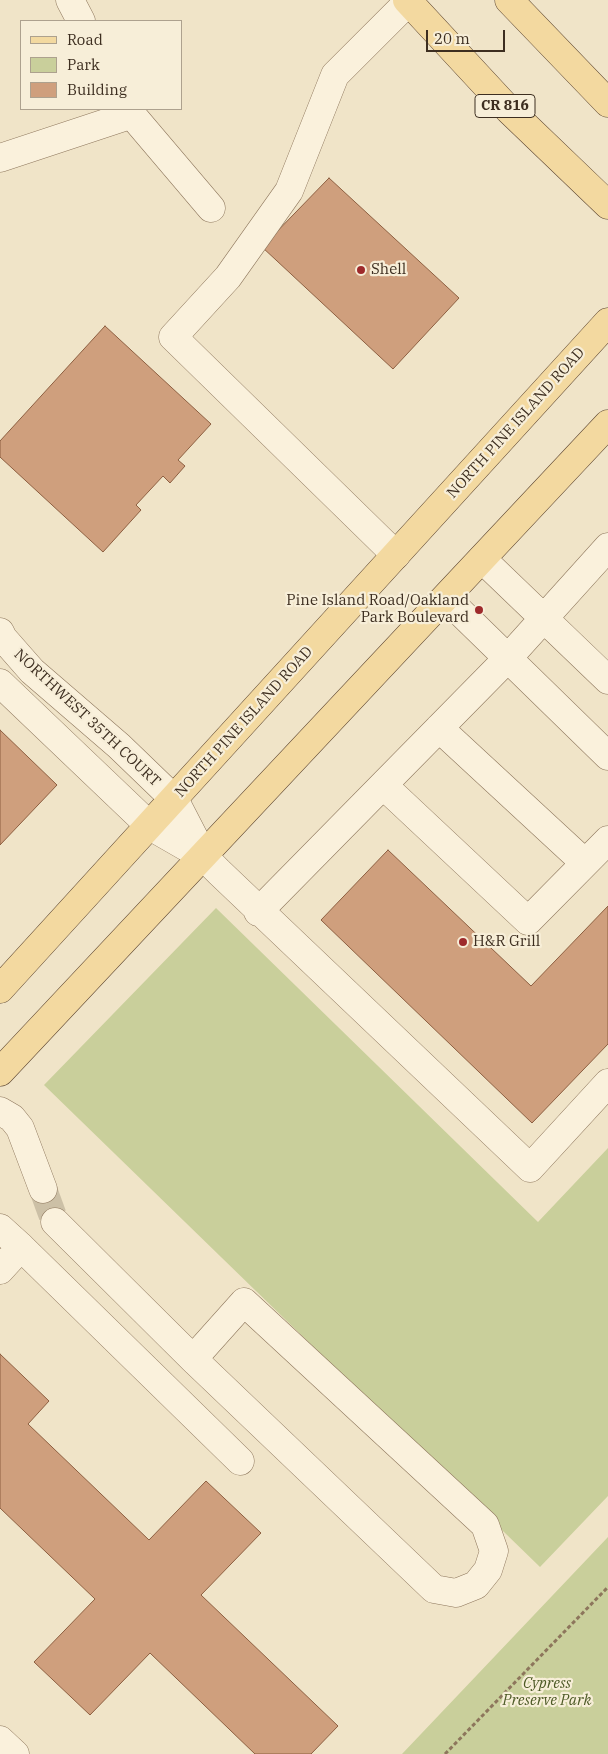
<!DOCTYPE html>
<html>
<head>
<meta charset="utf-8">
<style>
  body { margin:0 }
  #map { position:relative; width:608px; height:1754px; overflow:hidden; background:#f0e4c8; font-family:"IBM Plex Serif",serif }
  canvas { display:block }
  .legend { position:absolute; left:20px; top:20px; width:162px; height:90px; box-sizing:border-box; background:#f7eed8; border:1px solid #ada18e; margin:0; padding:6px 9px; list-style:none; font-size:15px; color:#3d2e20 }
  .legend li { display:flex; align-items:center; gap:10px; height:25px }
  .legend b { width:25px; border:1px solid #ada18e }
  .scale { position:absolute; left:426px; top:30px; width:79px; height:22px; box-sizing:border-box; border:2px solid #3d2e20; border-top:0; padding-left:6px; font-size:15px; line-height:18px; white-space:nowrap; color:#3d2e20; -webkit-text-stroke:4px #f7eed8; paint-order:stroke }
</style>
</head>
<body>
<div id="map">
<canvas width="608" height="1754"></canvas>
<ul class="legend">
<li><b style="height:6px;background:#f3d9a0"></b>Road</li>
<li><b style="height:14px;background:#c9cf9b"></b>Park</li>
<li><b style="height:14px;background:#cf9f7d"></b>Building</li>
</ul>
<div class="scale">20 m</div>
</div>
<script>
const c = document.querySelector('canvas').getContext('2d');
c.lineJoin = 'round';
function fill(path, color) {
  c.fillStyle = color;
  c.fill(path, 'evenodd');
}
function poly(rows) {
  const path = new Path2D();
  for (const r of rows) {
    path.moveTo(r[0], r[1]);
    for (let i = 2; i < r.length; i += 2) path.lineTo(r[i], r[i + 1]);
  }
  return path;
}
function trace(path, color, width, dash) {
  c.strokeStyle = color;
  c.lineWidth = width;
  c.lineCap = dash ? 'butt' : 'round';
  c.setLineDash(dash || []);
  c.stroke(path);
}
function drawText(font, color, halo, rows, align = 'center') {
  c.font = font + ' "IBM Plex Serif",serif';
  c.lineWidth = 4.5;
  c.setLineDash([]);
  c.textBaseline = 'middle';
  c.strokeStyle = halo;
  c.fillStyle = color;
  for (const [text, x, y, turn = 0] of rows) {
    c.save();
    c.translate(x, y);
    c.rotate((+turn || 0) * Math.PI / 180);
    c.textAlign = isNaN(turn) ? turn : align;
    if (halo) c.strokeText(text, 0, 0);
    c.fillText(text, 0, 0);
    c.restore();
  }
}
fill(poly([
  [216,908,538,1222,608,1148,608,1496,540,1567,44,1085],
  [608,1537,608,1754,402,1754]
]), '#c9cf9b');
const building = poly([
  [329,178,459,298,393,369,262,247,329,178],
  [105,326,211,424,178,460,185,466,170,483,163,476,136,505,141,510,103,552,0,457,0,441,105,326],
  [0,730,57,785,0,845,0,730],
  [388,850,531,986,608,906,608,1044,532,1123,321,920,388,850],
  [0,1354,49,1401,28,1424,149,1540,206,1481,261,1533,201,1595,338,1726,311,1754,255,1754,150,1653,90,1715,34,1662,95,1599,0,1508,0,1354]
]);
fill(building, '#cf9f7d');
trace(building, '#8d5f41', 1);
trace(poly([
  [43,1189,55,1222]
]), '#ccc0a6', 28, [28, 14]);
const minor = poly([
  [70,0,81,21],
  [127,109,211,208],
  [0,158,130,115],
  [396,555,173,337,228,277,289,191,335,75,408,2],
  [482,559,608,680],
  [446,598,608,756],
  [0,632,3,638,32,671,119,746,174,799,204,857,219,872,530,1168,608,1083],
  [0,683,150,826,204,857],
  [439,728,585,863],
  [383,785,528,921,608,840],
  [258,912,508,658,608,547],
  [0,1111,12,1118,20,1128,43,1189],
  [55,1222,193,1359,434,1589,456,1593,476,1585,488,1570,494,1551,485,1525,244,1302,193,1359],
  [0,1228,21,1247],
  [0,1270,21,1247,240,1461],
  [0,1740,15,1754]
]);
const major = poly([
  [407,0,509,110,608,205],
  [509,0,608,103],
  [0,989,608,322],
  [0,1072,608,424]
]);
trace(minor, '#8d765c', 29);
trace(major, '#5b4430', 29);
trace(poly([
  [445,1754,608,1587]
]), '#8d765c', 3, [4, 2.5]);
trace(minor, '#faf1dc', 28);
trace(major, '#f3d9a0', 28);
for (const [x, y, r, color] of [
  [361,270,5,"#9e2a2b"],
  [479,610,5,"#9e2a2b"],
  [463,942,5,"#9e2a2b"]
]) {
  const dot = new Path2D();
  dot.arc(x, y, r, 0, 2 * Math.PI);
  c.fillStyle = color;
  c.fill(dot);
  trace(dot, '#f7eed8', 2);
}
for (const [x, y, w] of [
  [505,106,60]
]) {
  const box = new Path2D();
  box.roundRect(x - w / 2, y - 11.5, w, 23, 4);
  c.fillStyle = '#f7eed8';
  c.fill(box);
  trace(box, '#3d2e20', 1);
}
drawText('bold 14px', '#3d2e20', null, [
  ["CR 816",505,106]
]);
drawText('15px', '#3d2e20', '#f7eed8', [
  ["Shell",371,270],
  ["Pine Island Road/Oakland",469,601,"right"],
  ["Park Boulevard",469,618,"right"],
  ["H&R Grill",473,942]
], 'left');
drawText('15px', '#3d2e20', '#f7eed8', [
  ["NORTH PINE ISLAND ROAD",516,423,-48],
  ["NORTHWEST 35TH COURT",87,718,43],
  ["NORTH PINE ISLAND ROAD",244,722,-48]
]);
drawText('italic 15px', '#4d5a26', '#f7eed8', [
  ["Cypress",547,1684],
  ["Preserve Park",547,1701]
]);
</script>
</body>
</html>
